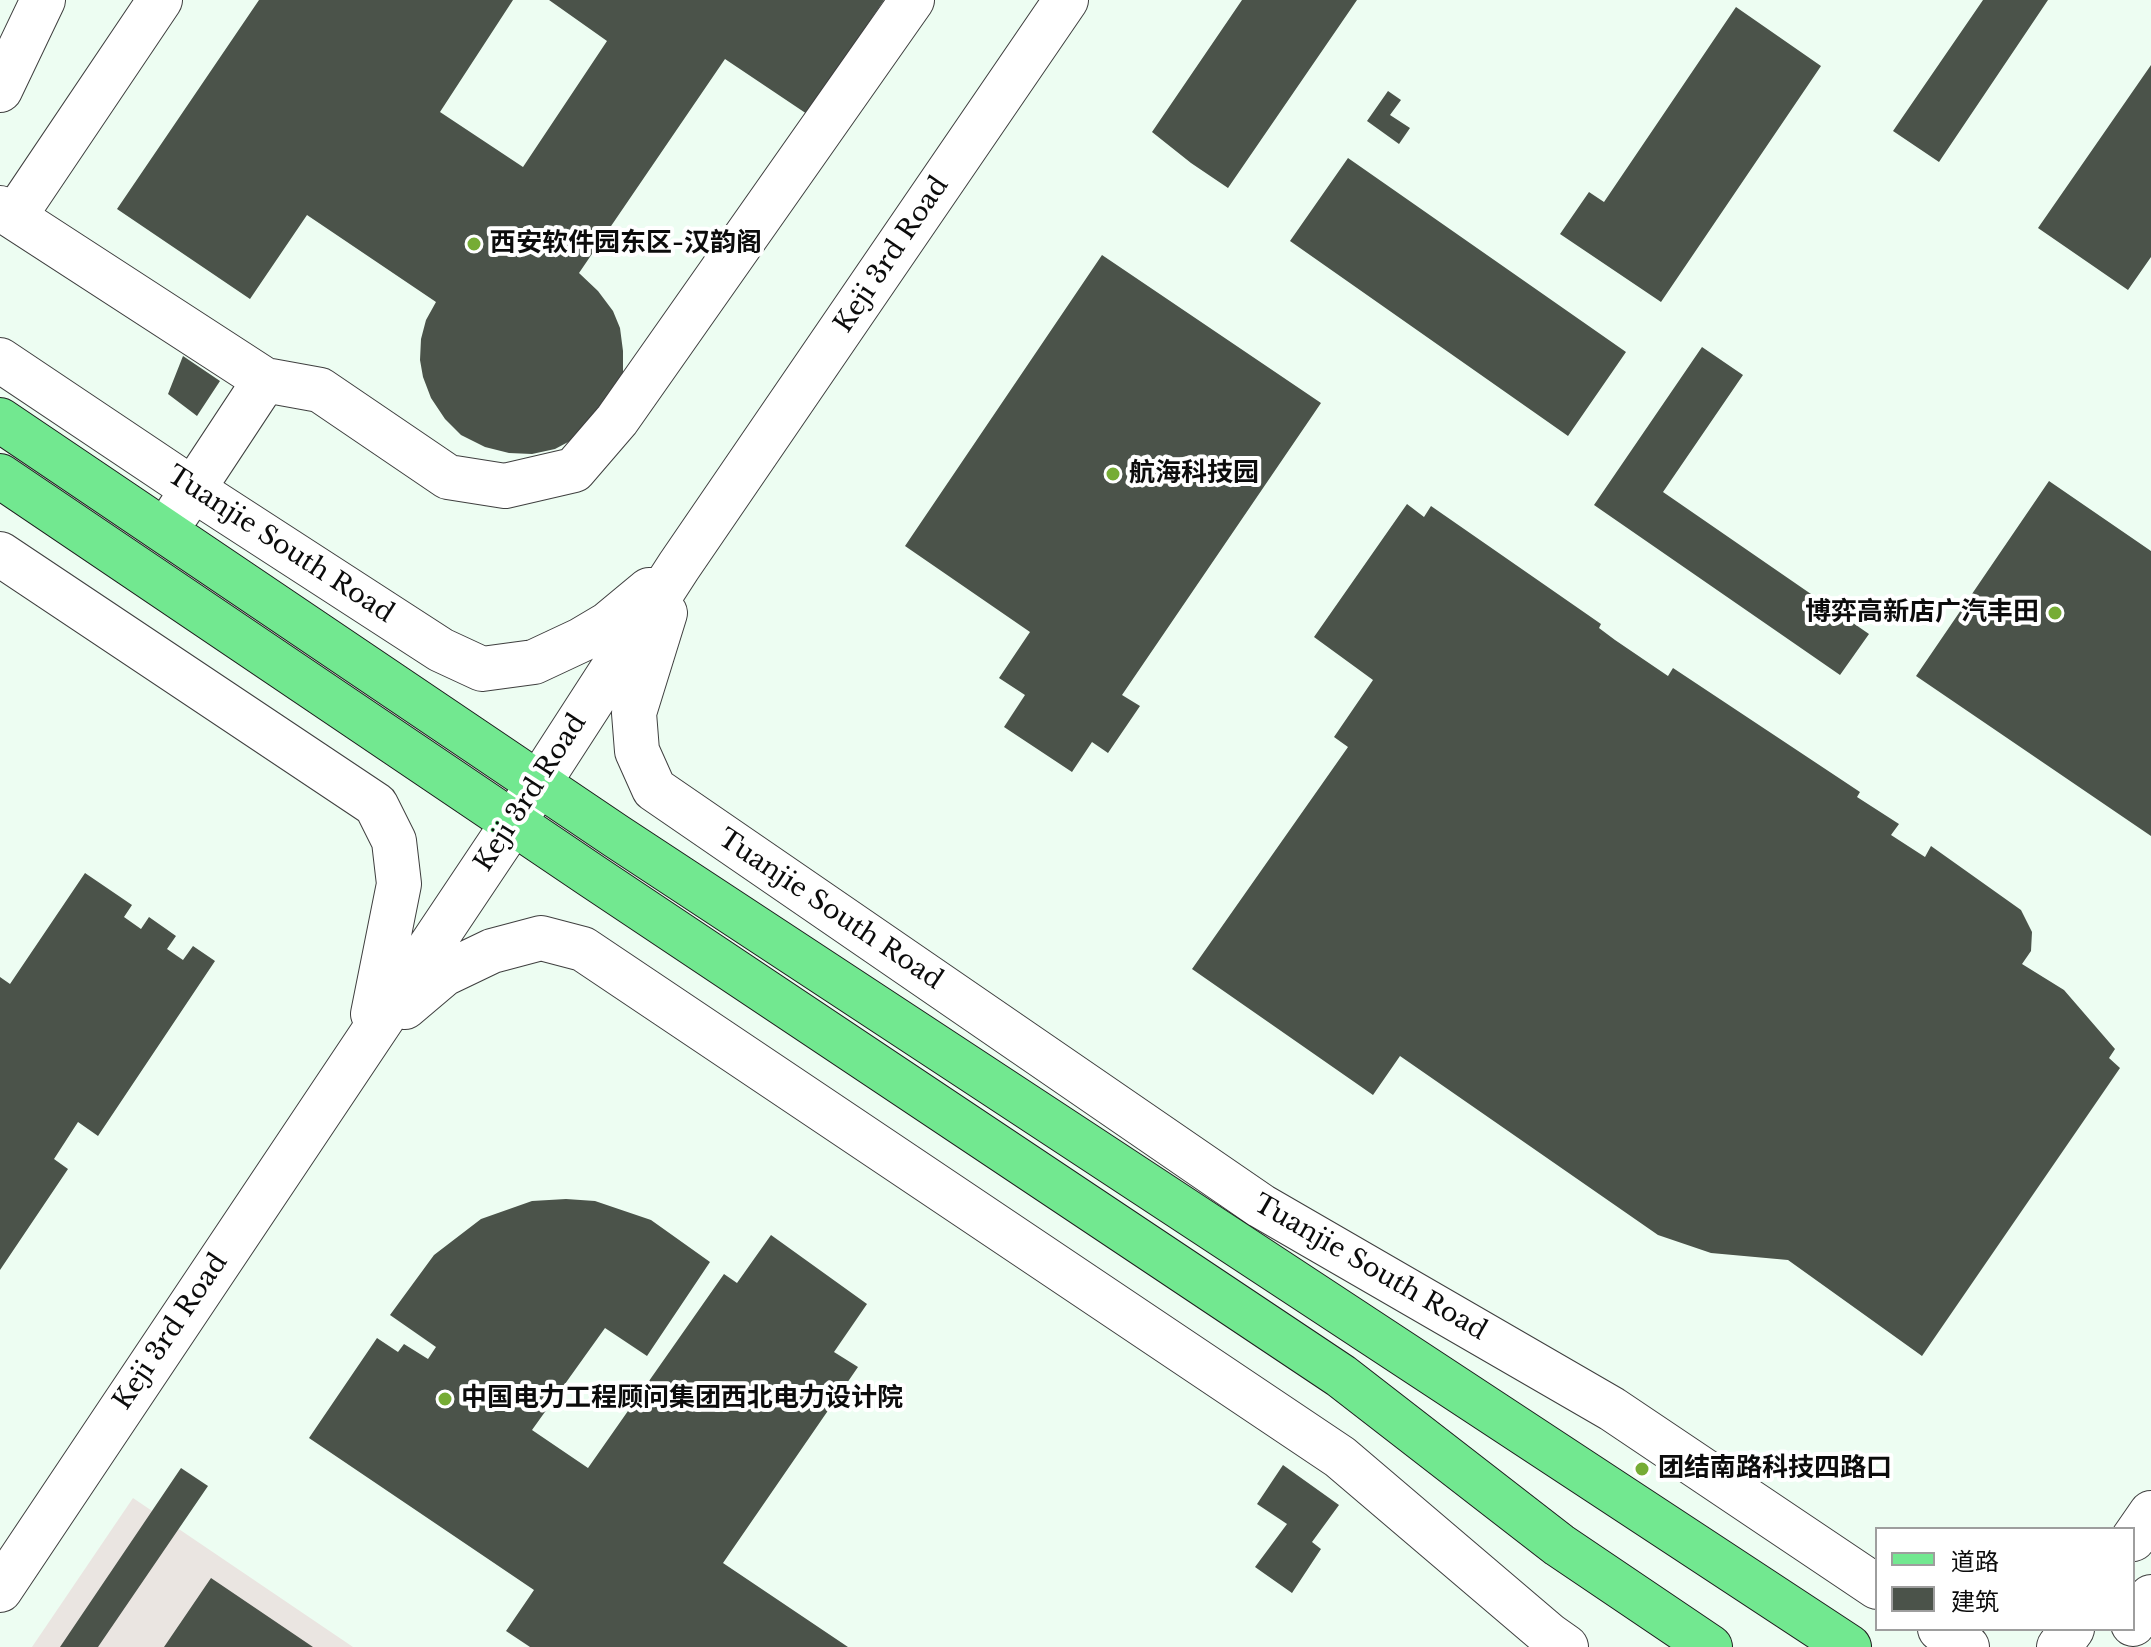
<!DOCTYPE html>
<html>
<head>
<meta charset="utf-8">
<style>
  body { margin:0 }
  #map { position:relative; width:2151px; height:1647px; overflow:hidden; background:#edfdf2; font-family:"Libre Baskerville","Noto Sans SC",serif }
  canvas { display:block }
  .legend { position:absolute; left:1875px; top:1527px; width:260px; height:104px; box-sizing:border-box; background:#fff; border:2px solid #9e9e9e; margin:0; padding:10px 14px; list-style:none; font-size:24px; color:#0c0c0c }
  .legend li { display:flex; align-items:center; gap:16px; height:40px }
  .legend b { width:40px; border:2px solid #9e9e9e }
</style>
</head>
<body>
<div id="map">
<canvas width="2151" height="1647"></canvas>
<ul class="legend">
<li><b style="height:10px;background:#72e890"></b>道路</li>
<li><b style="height:22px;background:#4b534a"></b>建筑</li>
</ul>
</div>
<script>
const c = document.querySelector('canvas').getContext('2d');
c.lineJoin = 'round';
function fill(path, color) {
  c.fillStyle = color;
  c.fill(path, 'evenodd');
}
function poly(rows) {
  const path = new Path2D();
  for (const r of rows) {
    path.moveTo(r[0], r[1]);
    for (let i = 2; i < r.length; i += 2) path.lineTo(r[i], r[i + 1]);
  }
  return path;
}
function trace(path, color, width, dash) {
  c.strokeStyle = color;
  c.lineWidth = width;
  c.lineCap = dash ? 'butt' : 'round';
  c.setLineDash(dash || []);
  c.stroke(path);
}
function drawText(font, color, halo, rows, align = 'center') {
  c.font = font + ' "Libre Baskerville","Noto Sans SC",serif';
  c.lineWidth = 8;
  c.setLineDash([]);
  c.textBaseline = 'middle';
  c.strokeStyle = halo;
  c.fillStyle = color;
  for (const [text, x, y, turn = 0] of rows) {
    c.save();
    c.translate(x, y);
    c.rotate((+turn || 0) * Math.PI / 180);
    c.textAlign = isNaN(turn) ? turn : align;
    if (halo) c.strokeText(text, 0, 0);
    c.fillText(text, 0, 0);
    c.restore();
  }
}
fill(poly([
  [133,1498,353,1647,32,1647]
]), '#eae5e1');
fill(poly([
  [259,0,513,0,440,112,523,167,607,41,549,0,884,0,807,114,725,59,579,273,598,291,613,311,620,328,623,351,623,374,615,395,570,441,555,449,532,454,509,453,485,447,461,435,445,419,431,398,423,377,420,360,421,339,426,320,436,302,307,215,250,299,117,209],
  [1242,0,1357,0,1228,188,1191,163,1152,132],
  [1983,0,2048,0,1939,162,1893,131],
  [1736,7,1821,66,1661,302,1560,234,1589,192,1604,202],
  [2151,65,2151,257,2128,290,2038,228],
  [1388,91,1401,100,1390,115,1410,128,1399,144,1367,121],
  [1348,158,1626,352,1568,436,1290,241],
  [1102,255,1321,403,1122,695,1140,706,1108,753,1092,742,1072,772,1004,727,1025,695,999,678,1030,632,905,546],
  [1702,347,1743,375,1663,492,1869,634,1840,675,1594,505],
  [183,356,220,381,197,416,168,394],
  [2049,481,2151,551,2151,836,1916,676],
  [1407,504,1424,517,1431,506,1601,624,1599,628,1615,640,1668,676,1673,668,1860,792,1857,797,1899,824,1891,835,1925,857,1931,846,2021,910,2032,932,2031,951,2022,964,2064,990,2115,1049,2109,1058,2120,1068,1922,1356,1788,1260,1711,1253,1658,1235,1400,1056,1373,1095,1192,969,1348,747,1334,737,1373,680,1314,637],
  [85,873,132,905,124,917,141,929,149,917,176,936,167,949,183,960,193,946,215,961,98,1136,78,1122,54,1159,68,1169,0,1270,0,977,10,984],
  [566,1199,595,1201,651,1220,710,1262,647,1356,605,1328,532,1430,588,1468,724,1274,737,1283,771,1235,867,1304,834,1352,858,1367,723,1563,848,1647,530,1647,506,1631,534,1590,309,1438,377,1338,398,1352,404,1344,428,1359,436,1347,390,1315,434,1255,481,1219,532,1201],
  [1283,1465,1339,1505,1312,1542,1321,1549,1292,1593,1255,1567,1287,1524,1257,1504],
  [181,1468,208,1486,98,1647,60,1647],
  [211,1578,313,1647,164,1647]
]), '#4b534a');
const minor = poly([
  [0,90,43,0],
  [0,208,265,380,178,512],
  [14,217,160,0],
  [0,360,194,490,441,650,482,669,534,662,581,640,608,624,649,590],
  [265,380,320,390,448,477,505,486,574,470,617,420,912,0],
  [0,554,376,805,394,841,399,884,373,1014],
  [665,613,634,713,637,751,654,789,1261,1206,1612,1409,1877,1587],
  [405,1007,444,974,492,951,541,938,583,949,1340,1457,1549,1635,1566,1647],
  [2133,1539,2151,1513],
  [0,1590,513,823,679,566,1066,0],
  [2133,1624,2151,1597],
  [1940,1629,1967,1647],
  [2059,1647,2072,1629]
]);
const major = poly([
  [0,420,616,836,1849,1647],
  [0,476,592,876,1341,1376,1559,1545,1710,1647]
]);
trace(minor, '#3f3f3f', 46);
trace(major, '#1d1d1d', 46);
trace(minor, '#fff', 44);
trace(major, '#72e890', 44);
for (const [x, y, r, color] of [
  [474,244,8,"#76ac35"],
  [1113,474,8,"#76ac35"],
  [2055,613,8,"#76ac35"],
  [445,1399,8,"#76ac35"],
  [1642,1469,8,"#76ac35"]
]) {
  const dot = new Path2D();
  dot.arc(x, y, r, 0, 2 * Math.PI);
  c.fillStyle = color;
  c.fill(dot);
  trace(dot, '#fff', 3);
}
drawText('bold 26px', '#0c0c0c', '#fff', [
  ["西安软件园东区-汉韵阁",490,244],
  ["航海科技园",1129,474],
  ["博弈高新店广汽丰田",2039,613,"right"],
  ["中国电力工程顾问集团西北电力设计院",461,1399],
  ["团结南路科技四路口",1658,1469]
], 'left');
drawText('26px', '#0c0c0c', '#fff', [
  ["Keji 3rd Road",892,255,-56],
  ["Tuanjie South Road",280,545,33],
  ["Keji 3rd Road",531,793,-57],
  ["Tuanjie South Road",830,910,34],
  ["Tuanjie South Road",1370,1268,30],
  ["Keji 3rd Road",171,1332,-56]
]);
</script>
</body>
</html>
